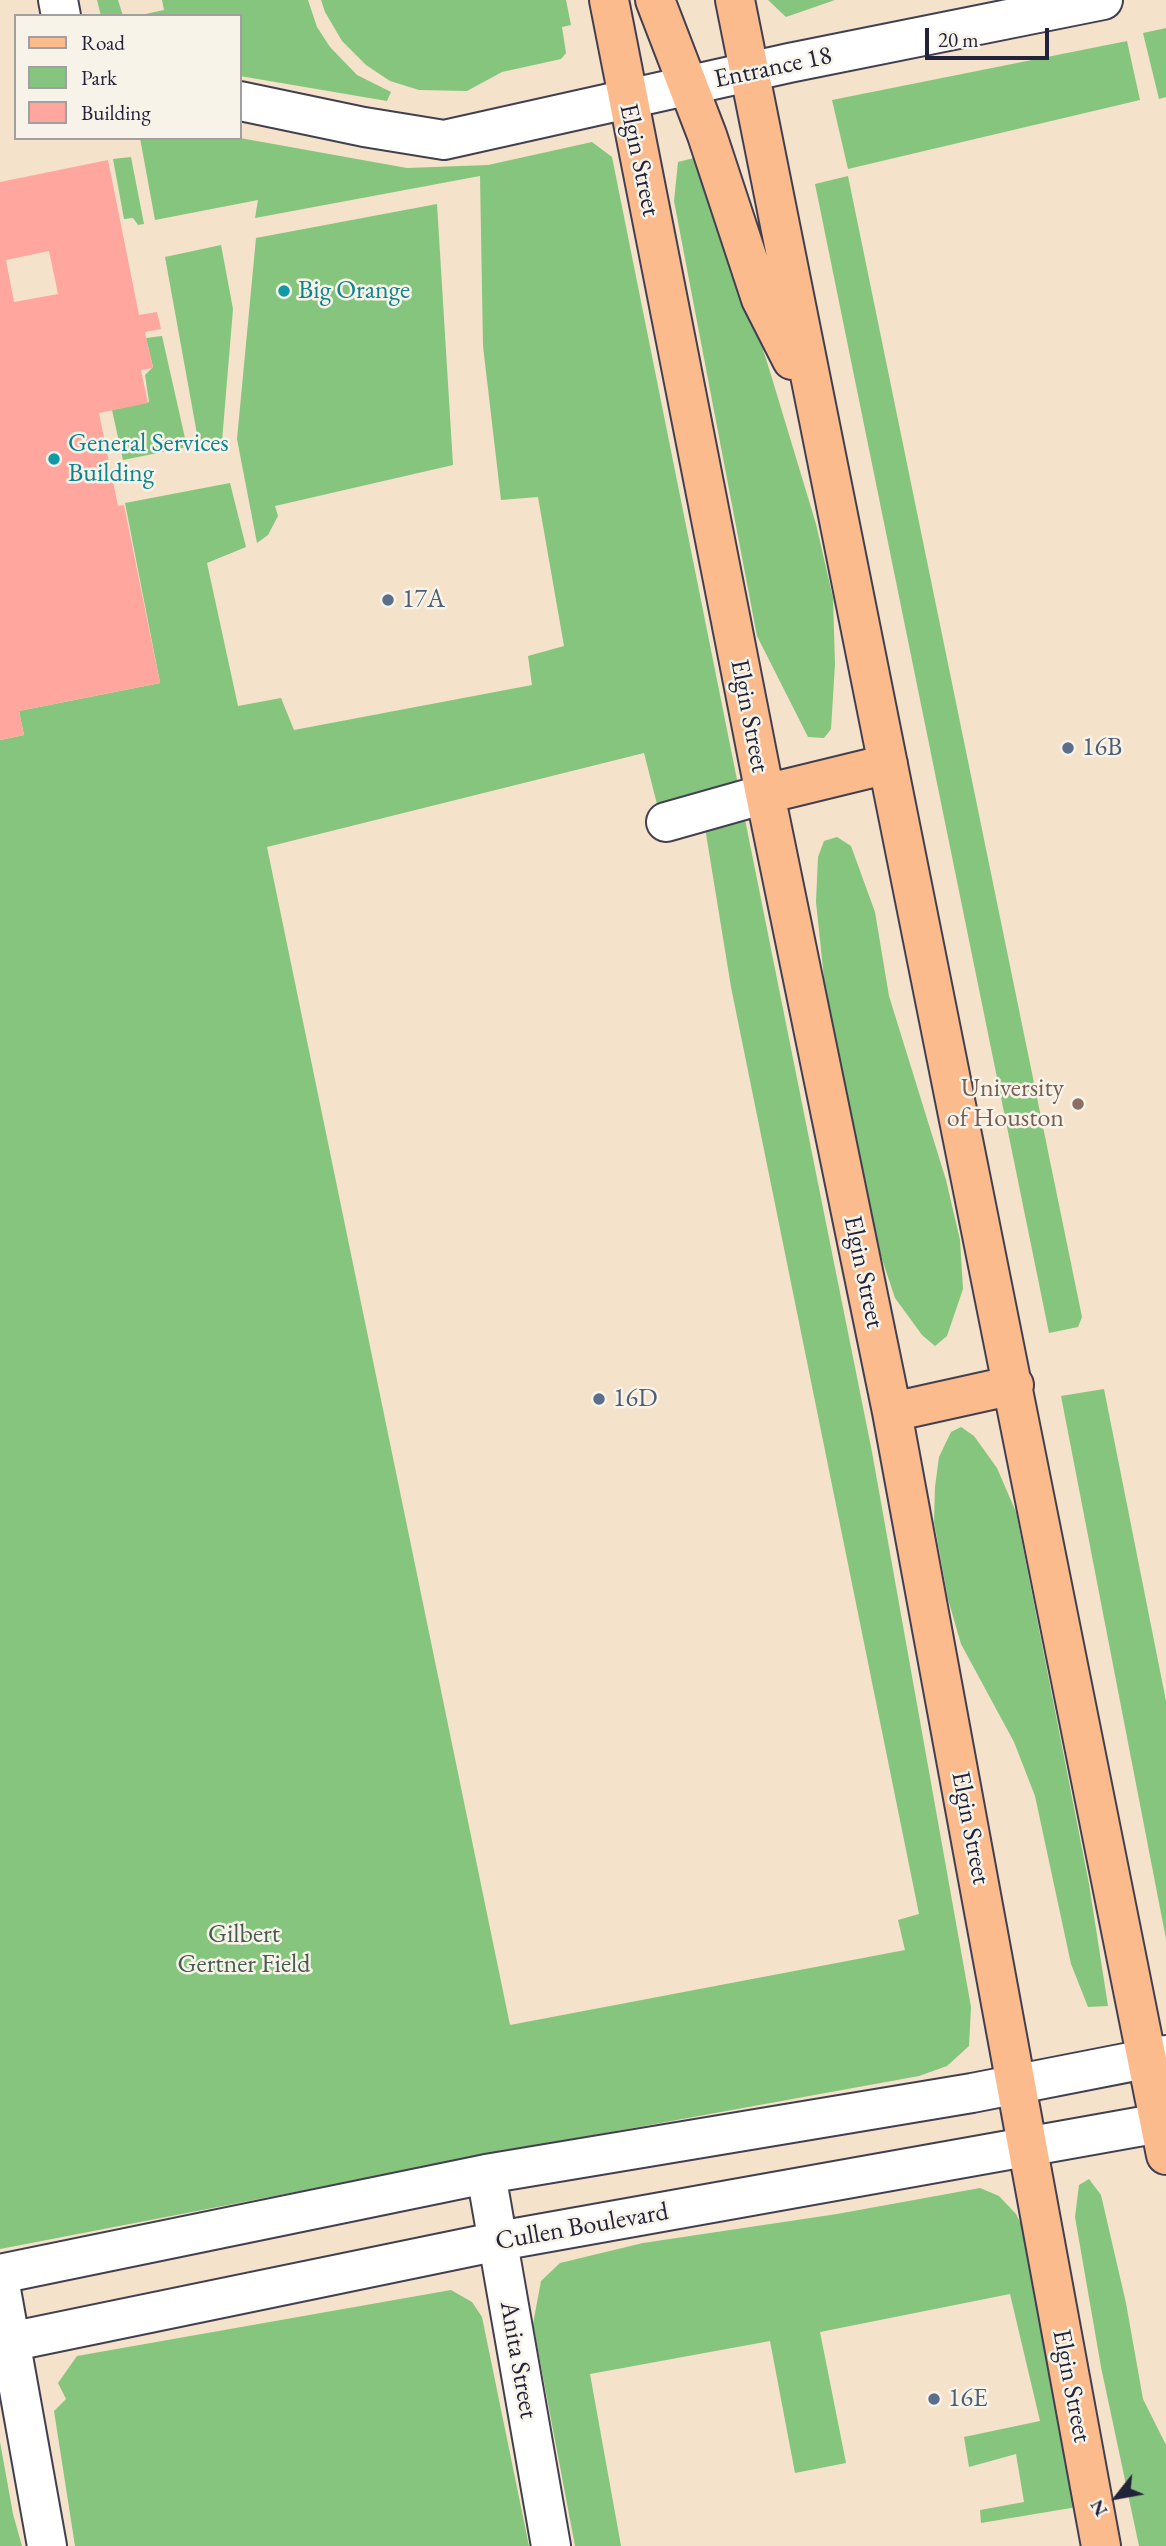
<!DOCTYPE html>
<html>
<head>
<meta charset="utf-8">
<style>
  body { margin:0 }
  #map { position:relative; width:1166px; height:2546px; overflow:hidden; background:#f5e2ca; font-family:"EB Garamond",serif }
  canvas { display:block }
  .legend { position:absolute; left:14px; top:14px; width:228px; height:126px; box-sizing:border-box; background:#f7f3e8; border:2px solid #a29fa3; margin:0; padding:9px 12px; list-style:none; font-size:21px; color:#22223b }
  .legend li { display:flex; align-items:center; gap:14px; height:35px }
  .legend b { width:35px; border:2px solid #a29fa3 }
  .north { position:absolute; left:1082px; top:2462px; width:70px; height:70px; -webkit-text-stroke:5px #f7f3e8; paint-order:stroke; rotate:239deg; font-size:19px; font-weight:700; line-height:28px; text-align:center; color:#22223b }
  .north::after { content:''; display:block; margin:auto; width:24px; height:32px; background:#22223b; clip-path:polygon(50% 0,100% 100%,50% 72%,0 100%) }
  .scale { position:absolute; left:925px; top:28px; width:124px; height:32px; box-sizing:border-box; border:4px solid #22223b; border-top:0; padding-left:9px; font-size:21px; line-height:24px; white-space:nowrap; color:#22223b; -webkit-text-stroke:5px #f7f3e8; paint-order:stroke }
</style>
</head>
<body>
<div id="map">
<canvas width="1166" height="2546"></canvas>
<ul class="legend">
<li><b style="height:9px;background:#fbbb8d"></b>Road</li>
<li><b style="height:19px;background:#85c57d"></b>Park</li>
<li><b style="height:19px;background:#ffa79e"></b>Building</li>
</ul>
<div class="north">N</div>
<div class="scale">20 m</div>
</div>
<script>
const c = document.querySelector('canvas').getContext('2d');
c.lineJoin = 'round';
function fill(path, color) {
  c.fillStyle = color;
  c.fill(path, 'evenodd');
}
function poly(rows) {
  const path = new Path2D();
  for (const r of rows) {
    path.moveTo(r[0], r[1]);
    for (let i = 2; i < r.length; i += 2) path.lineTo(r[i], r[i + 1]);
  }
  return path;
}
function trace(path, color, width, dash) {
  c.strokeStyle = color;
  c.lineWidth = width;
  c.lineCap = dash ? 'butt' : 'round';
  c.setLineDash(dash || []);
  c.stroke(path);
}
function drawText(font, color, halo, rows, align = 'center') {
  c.font = font + ' "EB Garamond",serif';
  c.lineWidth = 5;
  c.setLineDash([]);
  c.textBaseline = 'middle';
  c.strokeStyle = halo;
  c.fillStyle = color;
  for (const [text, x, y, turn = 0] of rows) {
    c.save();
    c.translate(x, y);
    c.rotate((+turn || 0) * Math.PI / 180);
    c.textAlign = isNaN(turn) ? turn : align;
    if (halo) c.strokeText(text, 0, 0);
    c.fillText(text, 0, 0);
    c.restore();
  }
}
fill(poly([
  [97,0,118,0,123,16,101,16],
  [162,0,308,0,317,27,330,47,357,75,391,92,387,101,240,76,240,16,136,16,164,10],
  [321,0,566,0,571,25,562,27,566,53,561,59,502,72,467,91,419,90,390,81,366,65,342,41,325,12],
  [768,0,835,0,786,17],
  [1166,28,1166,97,1159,99,1143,33],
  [1127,41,1140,100,848,169,832,100],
  [140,138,240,138,407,168,488,165,592,142,612,157,872,1452,971,2007,969,2046,947,2066,919,2076,534,2146,0,2249,0,740,24,735,19,711,160,683,125,503,230,483,246,547,207,563,238,706,281,698,294,730,532,685,528,656,564,646,538,497,501,500,483,346,480,176,255,218,258,200,155,220],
  [644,753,657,804,699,791,731,987,919,1914,898,1920,905,1950,510,2025,267,847],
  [131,157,144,224,138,225,133,218,124,219,113,159],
  [698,157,723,222,771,375,816,524,833,598,835,664,831,729,824,738,808,737,757,636,674,201,678,162],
  [848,176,1082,1317,1078,1327,1049,1333,815,184],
  [437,204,453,465,275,506,278,516,268,535,257,543,237,439,256,238],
  [221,245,233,309,222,441,199,445,165,257],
  [162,336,187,447,123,460,112,410,149,402,145,375,153,367,146,338],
  [837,837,851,846,875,912,889,996,946,1180,960,1240,963,1289,947,1336,935,1346,922,1335,895,1298,876,1241,826,997,816,902,818,857,824,841],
  [1104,1389,1166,1701,1166,1939,1061,1396],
  [961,1427,974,1436,997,1468,1016,1512,1089,1884,1108,2006,1088,2007,1071,1964,1035,1796,1014,1742,961,1644,948,1599,934,1522,935,1487,939,1457,951,1432],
  [1089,2179,1101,2195,1126,2303,1143,2399,1166,2445,1166,2546,1139,2546,1101,2367,1075,2217,1079,2185],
  [980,2188,999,2196,1016,2214,1029,2240,1083,2506,981,2523,980,2510,1024,2502,1016,2454,969,2467,964,2437,1040,2421,1010,2294,820,2332,846,2463,795,2473,770,2341,590,2374,621,2546,575,2546,533,2324,541,2281,560,2263,643,2243,837,2214],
  [451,2290,472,2302,482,2317,529,2546,75,2546,54,2411,66,2399,58,2383,77,2356],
  [0,2442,13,2514,22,2546,0,2546]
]), '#85c57d');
fill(poly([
  [108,160,139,315,157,312,161,329,145,332,153,368,141,370,148,403,99,413,118,506,124,505,160,683,19,711,24,735,0,740,0,182],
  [49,251,58,294,14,302,6,260]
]), '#ffa79e');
const minor = poly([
  [58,0,61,16],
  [240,101,364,127,444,140,789,63,1103,0],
  [666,822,765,794],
  [486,2174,551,2546],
  [0,2274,486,2174,972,2093,1166,2055],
  [0,2284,47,2546],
  [0,2344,499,2241,1166,2122]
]);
const major = poly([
  [609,0,765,794,892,1412,1101,2546],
  [655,0,707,135,761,299,792,360],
  [735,0,1166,2155],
  [765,794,888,764],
  [892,1412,1014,1385]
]);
trace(minor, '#423f50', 42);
trace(major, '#423f50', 42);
trace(minor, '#fff', 38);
trace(major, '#fbbb8d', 38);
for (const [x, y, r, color] of [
  [284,291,7,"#0f9aa8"],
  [54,459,7,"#0f9aa8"],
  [388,600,7,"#5c6f8a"],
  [1068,748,7,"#5c6f8a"],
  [1078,1104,7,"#8d6e63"],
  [599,1399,7,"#5c6f8a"],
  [934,2399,7,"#5c6f8a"]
]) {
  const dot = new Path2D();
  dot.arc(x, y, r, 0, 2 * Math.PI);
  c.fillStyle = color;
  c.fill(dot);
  trace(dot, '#f7f3e8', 2.5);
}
drawText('26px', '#22223b', '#f7f3e8', [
  ["Entrance 18",773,68,-12],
  ["Elgin Street",639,160,78],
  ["Elgin Street",749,716,79],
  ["Elgin Street",863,1272,78],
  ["Elgin Street",970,1828,79],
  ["Cullen Boulevard",582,2227,-10],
  ["Anita Street",518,2360,80],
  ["Elgin Street",1071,2386,79]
]);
drawText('26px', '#0d838f', '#f7f3e8', [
  ["Big Orange",298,291],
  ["General Services",68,444],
  ["Building",68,474]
], 'left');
drawText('26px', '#4e5e75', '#f7f3e8', [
  ["17A",402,600],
  ["16B",1082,748],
  ["16D",613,1399],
  ["16E",948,2399]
], 'left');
drawText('26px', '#785e54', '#f7f3e8', [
  ["University",1064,1089],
  ["of Houston",1064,1119]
], 'right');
drawText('26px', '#455b52', '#f7f3e8', [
  ["Gilbert",244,1935],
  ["Gertner Field",244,1965]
]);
</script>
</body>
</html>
